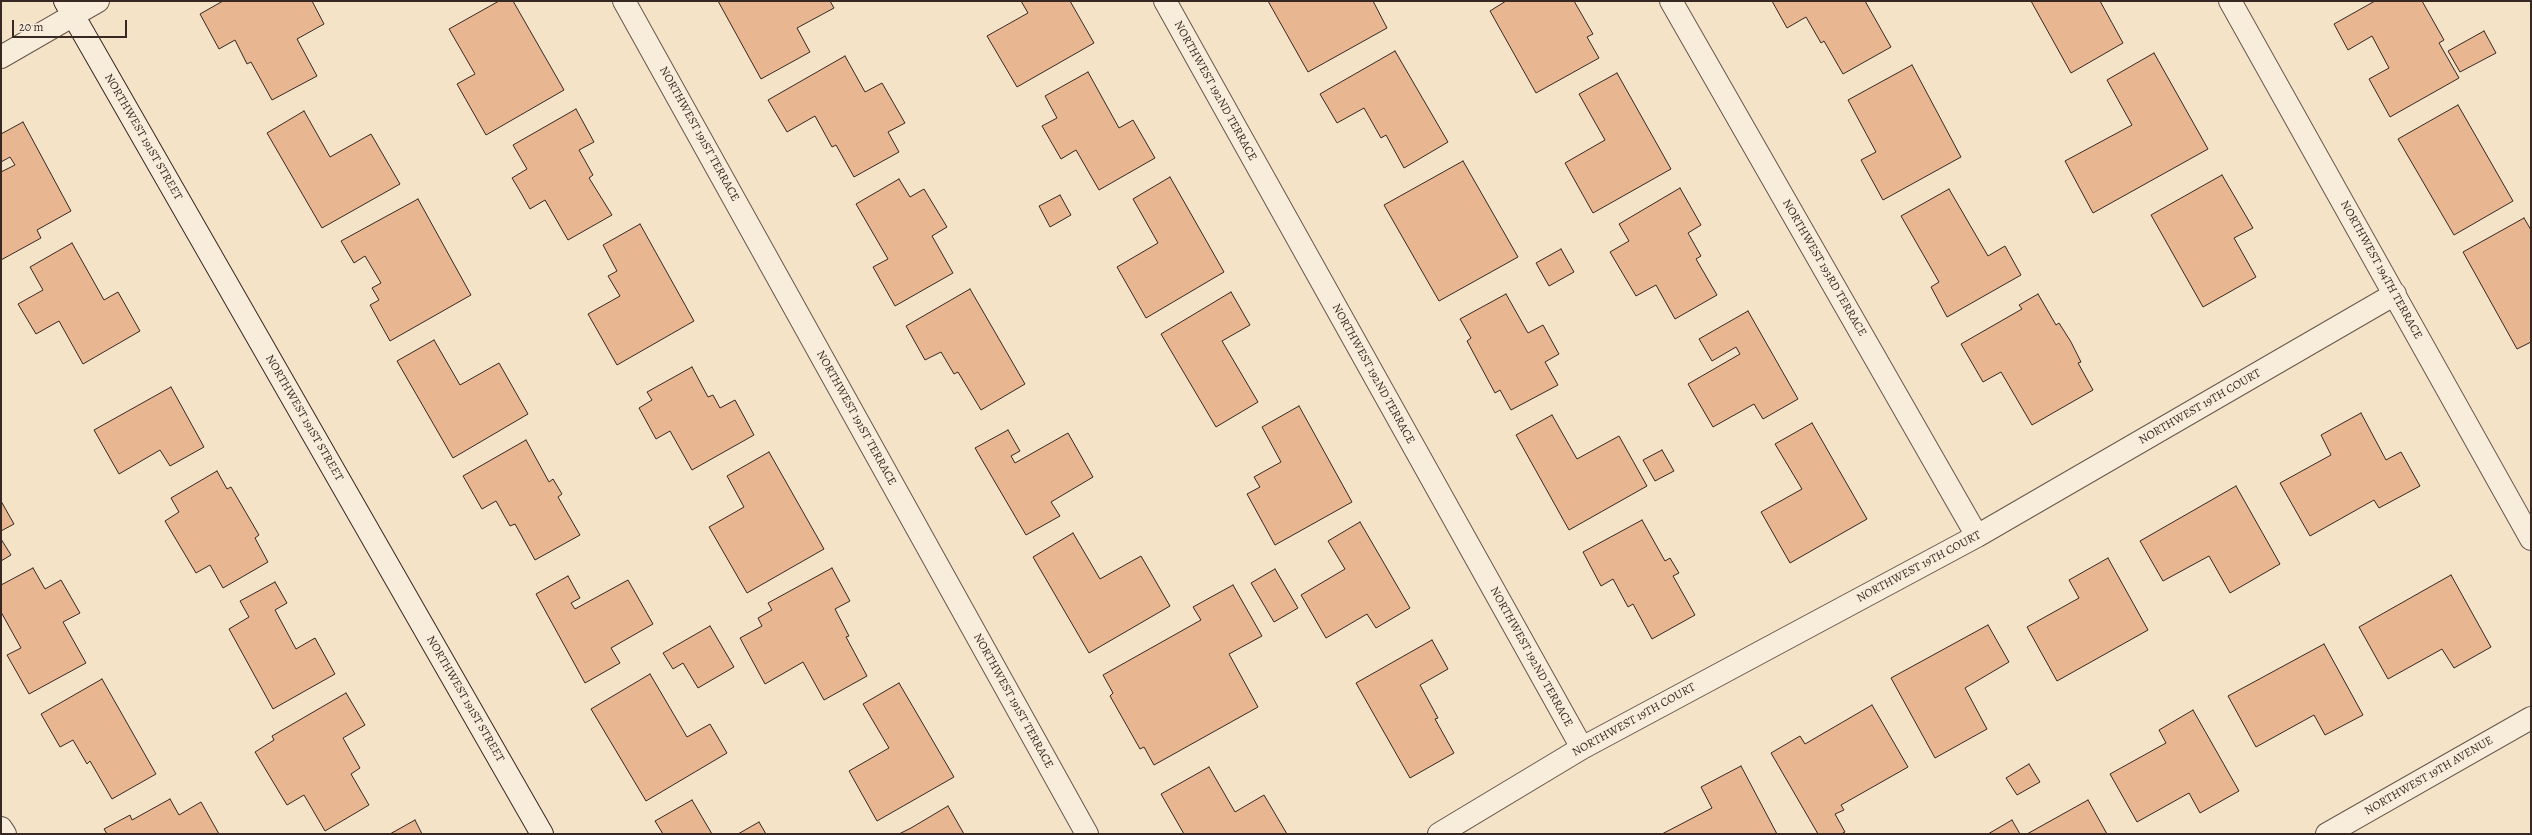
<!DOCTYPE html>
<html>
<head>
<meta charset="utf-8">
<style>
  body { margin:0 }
  #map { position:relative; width:2532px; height:835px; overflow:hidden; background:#f5e3c7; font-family:Alegreya,serif }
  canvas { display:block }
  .frame { position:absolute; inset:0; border:2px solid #372823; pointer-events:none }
  .scale { position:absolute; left:12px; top:20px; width:115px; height:18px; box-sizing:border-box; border:2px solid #372823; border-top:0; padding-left:5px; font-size:12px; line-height:14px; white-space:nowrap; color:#372823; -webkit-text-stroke:3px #f8eddb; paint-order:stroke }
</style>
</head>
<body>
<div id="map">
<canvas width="2532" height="835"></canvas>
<div class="frame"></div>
<div class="scale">20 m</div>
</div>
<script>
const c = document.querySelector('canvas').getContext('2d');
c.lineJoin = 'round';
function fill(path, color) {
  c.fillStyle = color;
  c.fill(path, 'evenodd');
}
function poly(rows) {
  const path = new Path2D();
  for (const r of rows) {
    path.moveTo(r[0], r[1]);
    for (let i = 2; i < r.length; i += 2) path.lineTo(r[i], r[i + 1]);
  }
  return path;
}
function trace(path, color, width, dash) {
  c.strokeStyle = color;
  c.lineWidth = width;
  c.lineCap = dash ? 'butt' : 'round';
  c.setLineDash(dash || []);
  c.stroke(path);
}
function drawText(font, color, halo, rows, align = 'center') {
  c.font = font + ' Alegreya,serif';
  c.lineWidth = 3;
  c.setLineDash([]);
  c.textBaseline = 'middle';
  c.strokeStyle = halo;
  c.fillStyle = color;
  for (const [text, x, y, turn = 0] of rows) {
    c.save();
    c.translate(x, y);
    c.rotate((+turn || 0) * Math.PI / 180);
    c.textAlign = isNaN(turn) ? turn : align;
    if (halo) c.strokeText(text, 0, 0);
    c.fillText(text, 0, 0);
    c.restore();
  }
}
const building = poly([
  [223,1,312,1,324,24,297,39,317,76,272,100,251,62,247,64,235,40,219,49,200,14,223,1],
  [499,1,513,1,564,90,486,135,457,84,475,74,449,29,499,1],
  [718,1,830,1,834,8,797,28,810,52,761,79,718,1],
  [1021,1,1070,1,1094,43,1017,87,987,36,1028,13,1021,1],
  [1268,1,1373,1,1387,28,1308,72,1268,1],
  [1506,1,1574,1,1593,34,1587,37,1599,58,1536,93,1490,11,1506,1],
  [1772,1,1865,1,1891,47,1843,74,1824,41,1821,43,1806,17,1787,28,1772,1],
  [2031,1,2100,1,2123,43,2071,73,2031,1],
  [2375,1,2422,1,2444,40,2439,43,2459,78,2390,117,2369,79,2389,68,2372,36,2348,50,2334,24,2375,1],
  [2484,31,2496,53,2460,72,2448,51,2484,31],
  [1395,51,1448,142,1404,168,1386,135,1381,138,1364,108,1337,123,1320,94,1395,51],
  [2154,53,2208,149,2093,213,2065,161,2132,125,2107,80,2154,53],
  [845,56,865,92,882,83,905,123,888,132,899,152,854,177,836,145,832,147,815,116,787,132,768,100,845,56],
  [1912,65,1961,157,1883,200,1861,160,1876,152,1848,100,1912,65],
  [1088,72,1119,128,1133,120,1155,158,1099,190,1076,150,1061,159,1042,126,1057,118,1045,96,1088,72],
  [1617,73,1671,169,1593,213,1565,163,1605,140,1579,94,1617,73],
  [2458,105,2513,201,2454,235,2398,139,2458,105],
  [576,109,594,142,579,150,593,175,589,178,612,215,568,240,545,200,530,209,521,193,512,178,527,169,513,145,576,109],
  [304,111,330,157,371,134,400,184,322,228,267,133,304,111],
  [23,122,71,211,37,230,41,238,1,260,1,172,15,165,10,157,1,162,1,134,23,122],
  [1463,161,1518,257,1439,301,1384,205,1463,161],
  [2222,175,2253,228,2234,238,2256,277,2203,307,2151,215,2222,175],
  [1170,177,1224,272,1146,318,1117,267,1158,243,1133,199,1170,177],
  [899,179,910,197,924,189,947,227,932,236,953,273,895,306,873,267,888,259,856,204,899,179],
  [1680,188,1701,225,1688,233,1701,256,1696,259,1717,295,1675,319,1656,285,1636,296,1610,252,1629,241,1619,224,1680,188],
  [1949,189,1988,256,2005,246,2021,275,1947,317,1931,287,1939,282,1901,216,1949,189],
  [1060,195,1071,215,1050,227,1039,206,1060,195],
  [418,199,471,295,390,341,370,305,379,300,372,288,381,283,365,256,354,263,341,241,418,199],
  [2524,218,2531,230,2531,342,2517,349,2463,252,2524,218],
  [640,224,694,321,617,365,588,314,620,296,608,276,617,271,603,245,640,224],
  [72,243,104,300,118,292,140,331,83,364,59,321,36,334,18,304,43,290,30,267,72,243],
  [1561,249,1574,272,1549,286,1536,263,1561,249],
  [970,289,1025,384,981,410,958,372,954,374,941,352,925,360,906,326,970,289],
  [1231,292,1250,325,1222,341,1258,402,1216,427,1161,334,1231,292],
  [1506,294,1528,333,1543,325,1559,354,1545,362,1558,385,1511,410,1500,390,1495,393,1467,341,1471,338,1460,319,1506,294],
  [2038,294,2056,325,2059,323,2071,342,2081,362,2078,363,2093,390,2032,425,2001,372,1983,382,1961,344,2022,309,2019,305,2038,294],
  [1748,311,1798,399,1763,419,1754,404,1713,427,1688,384,1740,354,1736,347,1712,361,1699,339,1748,311],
  [434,340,460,385,499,363,528,414,453,458,397,361,434,340],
  [692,367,708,397,713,395,720,408,735,400,754,435,692,470,670,431,656,439,639,408,652,400,647,392,692,367],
  [171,387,204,447,170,466,160,450,119,474,94,430,171,387],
  [1299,406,1352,502,1275,545,1247,494,1260,487,1254,477,1281,462,1262,427,1299,406],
  [2361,413,2386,460,2401,452,2420,486,2379,508,2374,500,2310,536,2280,483,2331,455,2321,435,2361,413],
  [1552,415,1577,459,1619,436,1647,486,1569,530,1516,435,1552,415],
  [1812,423,1867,519,1790,563,1761,512,1802,489,1775,444,1812,423],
  [1008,430,1020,451,1011,456,1015,463,1068,433,1093,477,1051,502,1060,516,1026,535,975,448,1008,430],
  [526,440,549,482,553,479,562,494,558,497,580,535,535,560,515,524,510,526,496,501,482,509,463,476,526,440],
  [1662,450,1674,471,1655,481,1643,460,1662,450],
  [769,452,824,549,747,593,709,527,744,507,727,476,769,452],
  [217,471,227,489,231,487,259,535,255,538,268,562,223,588,210,565,196,573,165,521,179,512,171,498,217,471],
  [2236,486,2280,564,2230,593,2209,556,2163,581,2140,541,2236,486],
  [1,501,14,524,1,531,1,501],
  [1642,520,1665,561,1670,558,1679,573,1673,576,1695,615,1652,639,1633,604,1628,607,1613,579,1601,586,1583,552,1642,520],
  [1360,522,1410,608,1376,628,1367,614,1326,638,1301,595,1345,569,1328,541,1360,522],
  [1073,533,1100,579,1141,556,1170,606,1089,653,1033,557,1073,533],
  [1,539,11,555,1,561,1,539],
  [2108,558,2148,630,2057,681,2027,627,2079,598,2069,580,2108,558],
  [33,568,45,589,61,580,80,613,63,622,86,663,29,694,7,655,21,648,1,612,1,585,33,568],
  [832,568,850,601,835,609,849,636,846,637,867,676,824,700,803,662,765,684,740,638,762,626,758,618,772,610,768,603,832,568],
  [1275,569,1298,608,1274,622,1251,583,1275,569],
  [2451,575,2491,647,2454,668,2442,649,2388,679,2359,627,2451,575],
  [568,576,580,598,571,603,575,609,628,580,653,624,611,648,620,663,585,683,536,594,568,576],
  [275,582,287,603,275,610,296,649,315,638,335,674,273,709,229,629,249,617,240,601,275,582],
  [1233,585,1262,636,1229,654,1258,707,1154,765,1144,747,1140,749,1110,696,1113,693,1103,675,1201,620,1193,607,1233,585],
  [1988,625,2009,662,1965,688,1987,729,1935,758,1891,678,1988,625],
  [710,626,734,667,698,688,683,663,673,669,663,653,710,626],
  [1432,640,1448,669,1420,685,1438,718,1435,719,1454,753,1410,778,1356,683,1432,640],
  [2324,644,2363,715,2325,735,2314,715,2256,747,2228,696,2324,644],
  [650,674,687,737,710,724,727,753,646,801,591,709,650,674],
  [102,679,156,774,112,799,90,761,87,764,73,740,60,747,41,714,102,679],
  [899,683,954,777,877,821,849,771,889,748,863,704,899,683],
  [346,693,365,725,343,738,360,768,351,774,369,805,325,831,304,795,287,805,255,752,274,740,272,736,346,693],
  [1872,705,1908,767,1841,805,1844,810,1835,814,1845,832,1841,834,1818,834,1771,753,1800,736,1805,744,1872,705],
  [2193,710,2239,791,2200,813,2189,793,2137,822,2110,774,2166,743,2159,730,2193,710],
  [2029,764,2040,782,2017,795,2006,778,2029,764],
  [1741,766,1777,834,1662,834,1712,808,1701,787,1741,766],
  [1209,767,1235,812,1264,795,1287,834,1184,834,1161,794,1209,767],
  [170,799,179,815,201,802,219,834,107,834,104,829,130,815,132,820,170,799],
  [692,800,712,834,663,834,655,821,692,800],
  [2088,800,2107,834,2027,834,2088,800],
  [948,806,964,834,899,834,911,828,948,806],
  [415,820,422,834,390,834,415,820],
  [2012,820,2020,834,1988,834,2012,820],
  [759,822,766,834,738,834,759,822]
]);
fill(building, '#e8b690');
trace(building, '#372823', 1);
const street = poly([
  [624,1,1087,834],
  [1165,1,1582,748],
  [1671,1,1977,536],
  [2230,1,2531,539],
  [1,57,98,1],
  [1,828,5,834],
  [1439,834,1582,748,1977,536,2395,294],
  [2327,834,2531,718]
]);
const secondary = poly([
  [65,1,542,834]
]);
trace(street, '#66574c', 24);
trace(secondary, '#372823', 24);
trace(street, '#f8eddb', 22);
trace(secondary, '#f8eddb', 22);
drawText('12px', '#372823', '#f8eddb', [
  ["NORTHWEST 192ND TERRACE",1215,91,61],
  ["NORTHWEST 191ST TERRACE",699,134,61],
  ["NORTHWEST 191ST STREET",143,137,60],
  ["NORTHWEST 193RD TERRACE",1824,268,60],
  ["NORTHWEST 194TH TERRACE",2381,270,61],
  ["NORTHWEST 192ND TERRACE",1373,374,61],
  ["NORTHWEST 19TH COURT",2200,407,-30],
  ["NORTHWEST 191ST STREET",304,418,60],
  ["NORTHWEST 191ST TERRACE",856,418,61],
  ["NORTHWEST 19TH COURT",1919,567,-28],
  ["NORTHWEST 192ND TERRACE",1531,657,61],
  ["NORTHWEST 191ST STREET",465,699,60],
  ["NORTHWEST 191ST TERRACE",1013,701,61],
  ["NORTHWEST 19TH COURT",1634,720,-29],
  ["NORTHWEST 19TH AVENUE",2429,776,-30]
]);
</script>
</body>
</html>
